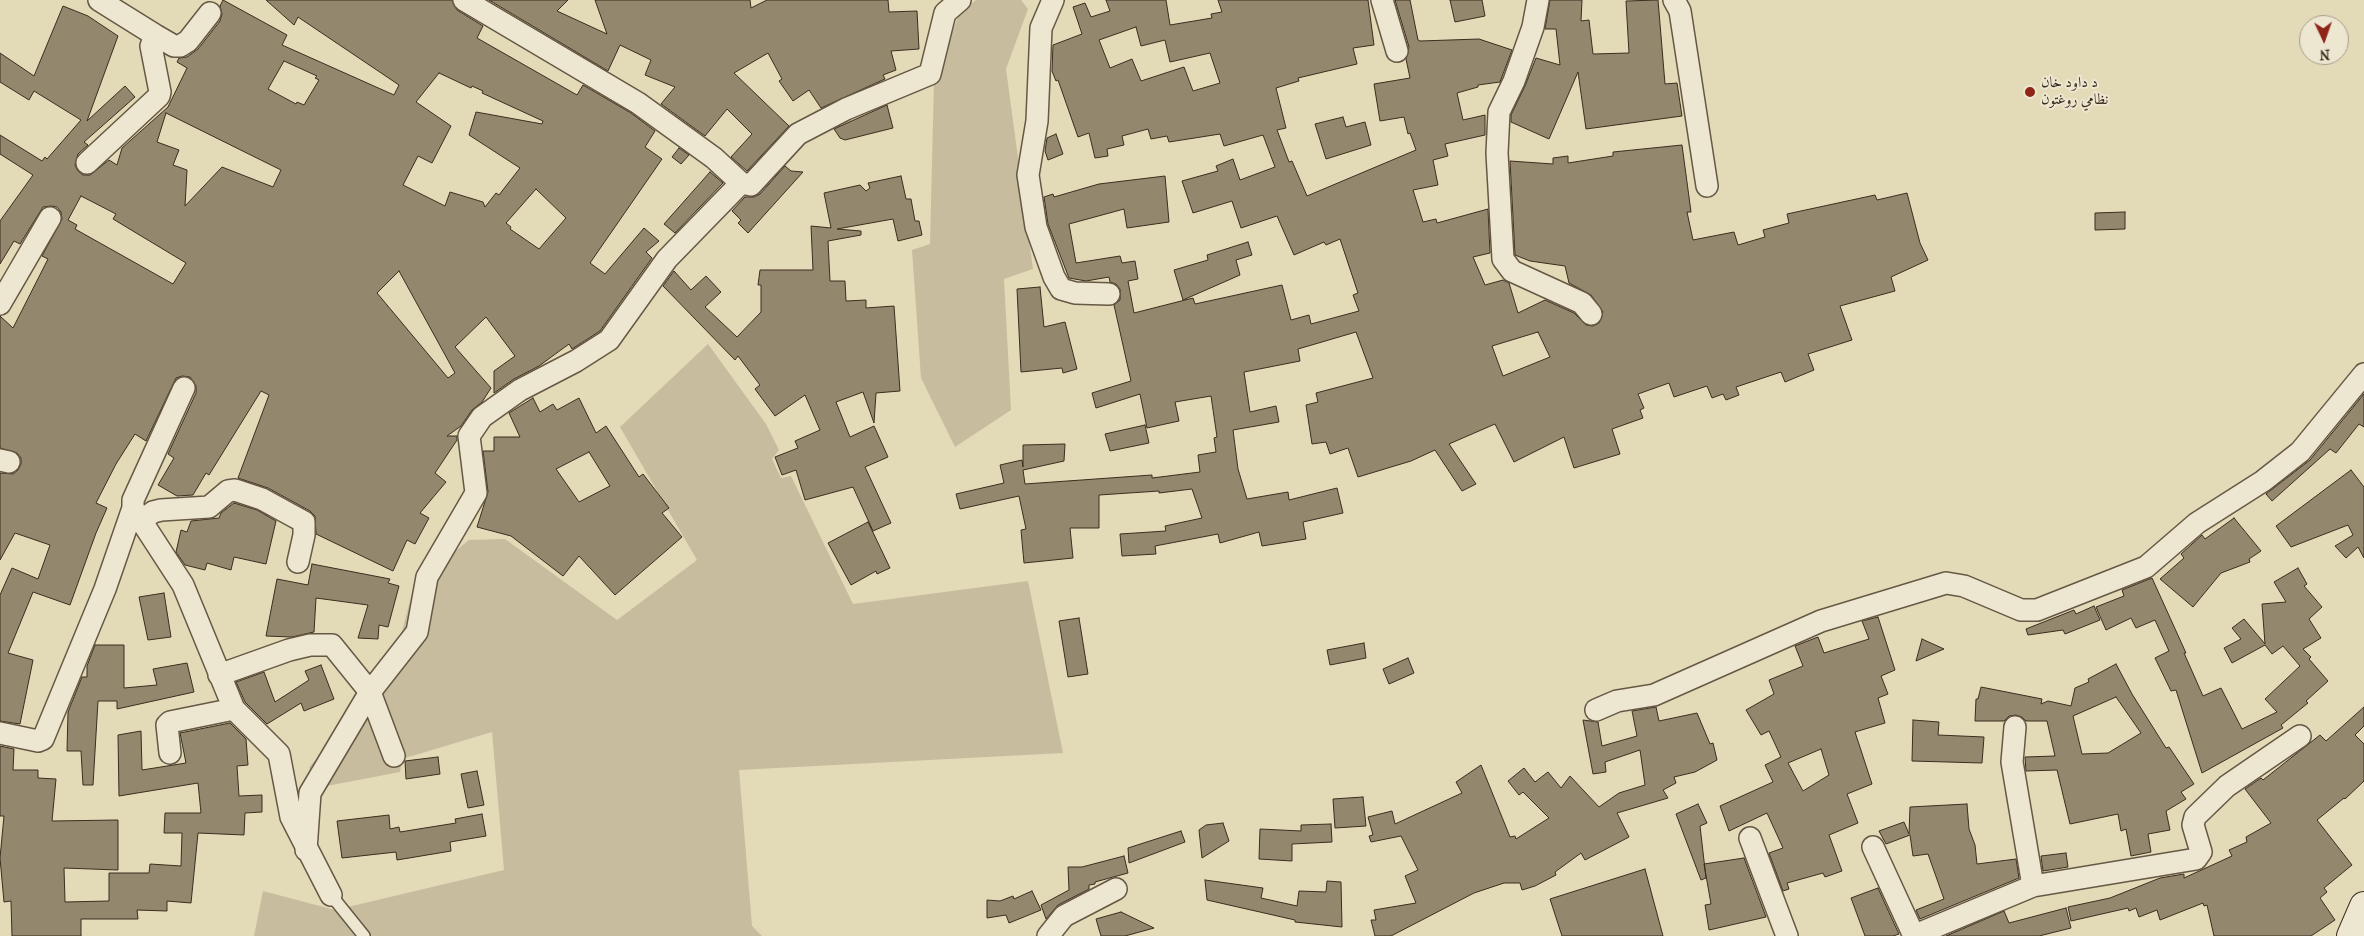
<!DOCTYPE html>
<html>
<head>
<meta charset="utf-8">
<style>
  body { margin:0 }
  #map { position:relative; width:2364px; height:936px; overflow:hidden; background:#e3dab8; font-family:"IM FELL French Canon",serif }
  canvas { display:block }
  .north { position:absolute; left:2299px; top:15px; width:50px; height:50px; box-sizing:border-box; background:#ede7d1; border:1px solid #a69d89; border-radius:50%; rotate:177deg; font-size:14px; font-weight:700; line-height:20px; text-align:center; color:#3c2d1e }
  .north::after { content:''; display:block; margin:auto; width:18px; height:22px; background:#8f2418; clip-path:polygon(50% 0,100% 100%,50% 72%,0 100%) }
</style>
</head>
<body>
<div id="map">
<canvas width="2364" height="936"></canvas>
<div class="north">N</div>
</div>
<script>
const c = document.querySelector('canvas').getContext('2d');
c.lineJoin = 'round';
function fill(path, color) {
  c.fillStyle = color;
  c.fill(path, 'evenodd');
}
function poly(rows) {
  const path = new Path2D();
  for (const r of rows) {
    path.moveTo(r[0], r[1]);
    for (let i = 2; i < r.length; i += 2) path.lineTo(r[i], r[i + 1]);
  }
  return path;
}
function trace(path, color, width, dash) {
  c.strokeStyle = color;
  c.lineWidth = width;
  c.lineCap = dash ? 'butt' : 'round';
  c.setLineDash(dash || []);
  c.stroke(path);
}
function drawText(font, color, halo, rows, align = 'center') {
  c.font = font + ' "IM FELL French Canon",Amiri,serif';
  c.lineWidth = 4;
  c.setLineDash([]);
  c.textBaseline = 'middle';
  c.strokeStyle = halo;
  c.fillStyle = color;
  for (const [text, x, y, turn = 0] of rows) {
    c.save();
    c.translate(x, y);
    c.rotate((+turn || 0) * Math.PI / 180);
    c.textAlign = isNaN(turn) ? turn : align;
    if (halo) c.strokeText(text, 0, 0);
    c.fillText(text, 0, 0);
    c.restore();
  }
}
fill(poly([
  [976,0,1021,0,1028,9,1006,69,1033,269,1004,279,1011,410,955,447,921,378,912,250,930,244,934,80,959,14],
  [708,344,766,424,779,450,772,459,781,478,791,476,853,604,1028,581,1063,753,739,770,752,926,762,936,254,936,263,891,335,910,504,870,492,732,402,759,400,772,316,788,309,767,390,679,414,585,469,540,505,539,617,620,697,560,620,427]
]), '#c7bd9e');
const building = poly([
  [223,0,287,35,282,45,394,95,399,85,298,17,294,25,266,0,452,0,457,10,483,26,477,38,577,95,583,85,631,113,655,131,645,147,662,159,590,263,605,274,644,228,659,241,646,252,652,258,600,331,572,349,569,344,539,366,514,379,494,393,494,371,515,356,486,317,455,347,491,388,482,402,472,410,461,426,447,436,457,436,457,440,435,473,446,482,420,513,429,518,415,544,407,540,393,571,316,534,315,516,310,511,268,488,238,478,269,395,261,391,209,475,206,473,193,495,177,496,158,485,174,458,168,454,196,393,196,386,190,377,182,376,176,378,146,441,135,434,116,464,96,503,107,508,96,533,70,605,33,592,8,653,33,660,20,724,0,721,0,595,12,568,38,579,50,545,15,533,0,560,0,473,13,474,18,470,21,464,21,458,17,453,0,448,0,316,13,328,48,259,42,256,62,219,61,212,57,207,51,206,43,207,20,244,14,241,0,264,0,221,33,175,0,154,0,135,42,161,45,157,47,159,81,120,34,91,29,100,0,82,0,53,34,76,63,6,88,16,118,36,87,121,125,86,135,97,84,142,88,145,78,154,75,165,78,171,83,175,90,175,109,160,117,165,122,148,168,107,187,68,177,62,179,58,187,57,198,49,220,21,222,14,220,6,223,0],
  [284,61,317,76,315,78,319,80,304,105,297,102,296,104,268,89,284,61],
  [439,73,471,88,472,86,483,91,482,93,543,121,542,124,476,112,469,135,520,168,499,195,496,193,485,207,483,202,450,192,445,206,403,185,418,156,432,163,451,126,416,102,439,73],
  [166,113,281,170,273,187,222,167,185,206,187,170,173,165,179,150,157,142,166,113],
  [536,189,566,218,539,249,510,229,511,227,506,223,536,189],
  [81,196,116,214,113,219,186,263,173,284,75,229,77,225,68,220,81,196],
  [399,271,455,373,448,378,377,293,399,271],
  [489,0,568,0,557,11,607,34,595,0,750,0,751,8,767,0,888,0,889,12,917,11,919,49,891,51,896,70,883,75,885,79,821,108,809,90,793,101,779,81,782,79,768,53,734,73,789,126,747,171,731,157,752,134,727,109,705,136,661,104,675,87,645,75,651,60,620,45,608,71,489,0],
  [1106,0,1166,0,1170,25,1212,18,1211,14,1222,12,1218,0,1368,0,1374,45,1353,48,1357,64,1298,78,1299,81,1276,88,1286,128,1277,130,1289,162,1292,161,1307,196,1416,150,1410,133,1408,134,1404,117,1380,121,1374,84,1410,78,1406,59,1409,47,1395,0,1410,0,1418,40,1420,41,1479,39,1512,50,1500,82,1478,85,1478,87,1457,93,1463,120,1485,115,1485,135,1445,144,1448,156,1433,160,1438,185,1413,190,1423,222,1436,219,1437,223,1488,209,1490,253,1473,257,1485,285,1503,280,1509,283,1518,313,1545,300,1574,313,1586,325,1593,326,1599,323,1603,312,1591,295,1569,283,1565,266,1530,261,1515,255,1510,161,1553,164,1553,158,1568,156,1568,163,1613,156,1613,152,1682,145,1691,212,1687,212,1693,240,1734,232,1738,245,1765,237,1763,230,1789,223,1787,214,1875,195,1877,200,1907,193,1920,243,1928,260,1891,277,1895,291,1840,306,1852,340,1808,354,1814,370,1785,382,1781,372,1736,387,1739,395,1726,400,1723,394,1712,398,1707,386,1674,397,1669,383,1638,394,1644,408,1640,410,1643,418,1612,429,1620,454,1574,468,1564,437,1514,462,1495,424,1449,444,1476,484,1462,491,1435,450,1411,461,1358,477,1348,448,1330,454,1326,442,1312,444,1306,405,1318,402,1316,393,1373,378,1356,332,1298,349,1300,361,1244,372,1250,412,1276,406,1279,422,1233,430,1238,469,1247,499,1288,492,1289,500,1337,488,1343,513,1303,522,1306,539,1262,546,1259,532,1220,543,1218,534,1155,546,1156,554,1122,556,1120,534,1166,531,1165,526,1202,518,1192,489,1159,493,1159,491,1099,495,1099,528,1070,528,1073,558,1024,563,1021,530,1026,529,1019,496,960,509,956,494,1004,483,1000,465,1022,460,1023,467,1023,445,1065,444,1064,461,1023,470,1025,484,1152,475,1152,478,1200,472,1198,455,1216,452,1214,438,1217,437,1211,396,1175,402,1179,421,1147,428,1140,394,1096,408,1092,393,1131,381,1114,305,1120,300,1120,289,1116,284,1110,282,1109,277,1086,281,1069,278,1048,224,1044,197,1053,194,1054,197,1099,184,1165,176,1169,222,1127,228,1124,209,1069,224,1076,263,1120,256,1122,263,1135,261,1138,279,1128,281,1134,313,1193,298,1195,304,1282,285,1291,320,1309,315,1311,324,1359,311,1353,295,1358,293,1340,239,1326,245,1324,242,1294,255,1277,216,1241,228,1232,201,1193,213,1182,181,1218,171,1216,166,1233,159,1240,180,1275,167,1263,135,1224,146,1220,134,1169,142,1167,136,1151,139,1148,129,1122,136,1124,145,1107,149,1108,156,1095,158,1089,133,1078,137,1058,80,1056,81,1052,71,1053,45,1082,34,1073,7,1085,3,1091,17,1110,11,1106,0],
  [1136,27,1141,46,1165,40,1170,62,1210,53,1220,83,1193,91,1184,67,1141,81,1132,59,1110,68,1099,40,1136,27],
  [1538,332,1550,357,1503,376,1492,346,1538,332],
  [1450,0,1482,0,1485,16,1455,22,1450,0],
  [1550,0,1582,0,1581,21,1589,20,1593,54,1629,53,1626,1,1658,0,1665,84,1677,83,1682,116,1586,129,1578,72,1549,139,1511,122,1511,115,1525,86,1536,58,1560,65,1556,29,1545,29,1550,0],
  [887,105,893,128,845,140,840,138,834,129,887,105],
  [1343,117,1346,127,1365,122,1371,145,1326,159,1315,124,1343,117],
  [1056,134,1063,154,1048,160,1045,151,1047,138,1056,134],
  [679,148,689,155,681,164,672,157,679,148],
  [785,166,791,171,803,172,748,233,738,223,741,220,732,211,745,197,754,197,760,194,785,166],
  [710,172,723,183,675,233,664,224,710,172],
  [901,176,906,199,911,199,915,221,919,221,922,235,898,241,893,219,837,229,861,231,861,235,828,241,830,281,845,281,846,301,866,300,866,308,894,306,900,391,876,393,874,423,863,392,836,402,850,437,874,426,888,457,865,467,891,523,873,531,853,487,805,500,796,470,782,475,775,457,798,448,795,441,820,430,805,395,775,416,755,389,760,385,738,356,735,360,663,286,674,271,691,290,706,276,721,292,705,307,737,337,761,312,761,285,758,285,760,270,813,270,811,226,831,228,824,193,860,185,866,191,870,188,868,183,901,176],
  [2125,212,2125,229,2095,230,2095,213,2125,212],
  [1248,242,1252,255,1236,260,1240,275,1183,300,1174,270,1208,260,1207,255,1248,242],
  [1040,287,1044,327,1065,322,1077,369,1063,373,1062,368,1021,372,1017,289,1040,287],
  [2364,394,2364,427,2359,424,2336,453,2330,449,2272,501,2266,494,2310,460,2364,394],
  [533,398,540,412,553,404,557,410,579,398,596,433,606,426,639,477,643,474,669,508,662,513,682,537,615,595,579,556,563,576,511,536,477,527,488,492,483,451,494,451,494,437,520,437,509,413,533,398],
  [589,452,610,486,579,502,556,469,589,452],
  [1145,425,1149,443,1110,451,1105,434,1145,425],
  [2351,470,2364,487,2364,558,2358,547,2346,558,2335,546,2353,535,2348,525,2291,547,2276,526,2351,470],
  [234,503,257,510,276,521,266,564,234,557,231,570,207,563,205,570,185,565,176,552,181,530,187,532,191,521,219,518,221,513,234,503],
  [2234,518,2261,551,2249,559,2250,562,2221,573,2193,607,2160,579,2184,558,2181,554,2202,535,2205,539,2234,518],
  [868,522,890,568,877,574,876,571,851,585,828,543,868,522],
  [312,564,390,579,388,583,399,586,388,627,379,625,378,639,358,638,368,605,316,598,314,632,292,637,266,636,277,579,308,585,312,564],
  [2298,568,2307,584,2304,586,2322,607,2309,619,2321,638,2303,649,2311,657,2309,659,2328,681,2306,701,2308,703,2281,725,2283,728,2202,773,2176,690,2171,691,2155,658,2169,651,2155,620,2136,628,2131,618,2106,630,2096,607,2124,596,2122,590,2152,578,2186,653,2184,653,2203,696,2221,688,2242,729,2277,712,2265,699,2300,666,2283,646,2272,654,2265,645,2232,663,2224,648,2241,639,2232,628,2244,619,2265,644,2262,604,2286,602,2274,582,2298,568],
  [164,593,171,637,148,640,139,597,164,593],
  [2094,606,2100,620,2065,634,2063,630,2028,635,2026,629,2074,610,2076,614,2094,606],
  [1878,617,1895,670,1881,676,1888,694,1878,698,1885,723,1855,732,1872,784,1847,794,1858,823,1829,835,1842,871,1825,877,1823,873,1787,883,1789,889,1783,891,1769,853,1783,848,1767,813,1729,831,1720,806,1773,782,1765,765,1781,757,1769,731,1761,735,1746,710,1774,694,1769,680,1803,666,1795,646,1818,637,1824,653,1869,639,1862,621,1878,617],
  [1821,749,1829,775,1803,791,1788,763,1821,749],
  [1079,618,1088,674,1068,677,1059,621,1079,618],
  [1922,639,1944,649,1916,661,1922,639],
  [1364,643,1366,658,1330,665,1327,650,1364,643],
  [95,645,124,645,124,688,157,685,153,669,187,663,194,692,117,709,117,701,98,701,93,785,83,785,81,751,67,751,68,712,82,677,87,677,87,666,95,645],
  [1408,658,1414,673,1389,684,1383,669,1408,658],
  [2116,664,2132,694,2166,748,2169,747,2194,784,2181,792,2186,799,2166,811,2170,830,2148,834,2151,852,2131,856,2126,829,2121,831,2118,814,2070,824,2057,770,2026,771,2025,757,2055,756,2047,721,2026,721,2022,717,2016,715,2009,716,2004,721,1975,721,1976,699,1978,699,1981,687,2042,699,2041,704,2048,701,2071,706,2075,688,2089,682,2088,679,2116,664],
  [2116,697,2141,733,2108,753,2082,754,2073,716,2116,697],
  [321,665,334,699,304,711,301,703,267,724,245,702,236,682,264,672,275,702,309,680,305,671,321,665],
  [1656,707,1659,721,1697,713,1710,744,1713,743,1717,760,1695,772,1674,777,1676,783,1663,790,1668,798,1617,813,1629,837,1585,860,1581,853,1555,872,1556,875,1535,886,1522,890,1520,883,1504,883,1474,893,1391,936,1375,936,1371,920,1376,920,1374,910,1416,903,1405,876,1418,870,1401,836,1371,842,1369,836,1373,835,1368,817,1392,811,1395,824,1462,793,1456,782,1481,765,1510,837,1515,836,1516,839,1549,818,1523,792,1519,795,1508,781,1524,768,1535,782,1548,772,1561,788,1570,776,1599,807,1619,793,1645,785,1640,750,1605,762,1606,772,1593,774,1583,720,1598,722,1602,746,1637,736,1632,711,1656,707],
  [2364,707,2364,726,2355,735,2364,744,2364,781,2345,799,2344,798,2317,820,2352,865,2324,888,2327,892,2320,898,2335,920,2311,936,2214,936,2207,905,2204,906,2203,903,2160,920,2157,910,2139,917,2136,908,2129,911,2128,908,2071,921,2068,907,2110,898,2160,878,2184,874,2184,878,2232,856,2229,850,2247,842,2246,837,2271,823,2245,789,2261,778,2263,780,2320,735,2326,741,2364,707],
  [1913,720,1939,722,1938,735,1984,737,1982,763,1912,761,1913,720],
  [230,723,246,739,248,765,237,766,239,796,262,795,262,812,245,813,244,835,198,833,191,903,167,901,167,911,137,910,138,919,81,919,81,936,12,936,11,901,4,902,0,858,4,816,0,816,0,746,14,749,13,770,38,770,38,778,56,779,52,821,118,820,118,870,64,868,65,902,109,901,109,873,149,873,150,864,181,866,182,833,164,833,165,813,201,813,198,783,119,796,118,735,141,731,142,770,186,763,180,733,230,723],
  [438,757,440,774,406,779,405,761,438,757],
  [477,771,484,805,468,808,461,774,477,771],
  [1363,797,1366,826,1335,828,1333,799,1363,797],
  [1698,804,1707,823,1700,826,1706,878,1701,880,1676,814,1698,804],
  [1967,804,1969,829,1975,845,1977,864,2016,859,2019,878,1920,919,1916,910,1944,899,1928,854,1913,856,1910,835,1886,844,1879,831,1904,822,1909,834,1910,807,1967,804],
  [482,814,486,836,450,842,451,851,397,860,396,852,342,858,337,821,389,815,390,829,399,827,400,832,456,823,455,819,482,814],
  [1223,823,1229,841,1202,858,1199,830,1206,825,1223,823],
  [1331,824,1332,842,1292,844,1292,861,1259,859,1260,829,1301,831,1301,825,1331,824],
  [1181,831,1185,842,1129,863,1128,848,1181,831],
  [2066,853,2068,867,2043,871,2041,856,2066,853],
  [1124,856,1128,873,1095,882,1095,884,1089,885,1089,889,1058,905,1046,919,1041,905,1069,890,1068,867,1082,867,1124,856],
  [1744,858,1766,917,1709,930,1705,905,1711,904,1704,864,1744,858],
  [1645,869,1663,936,1562,936,1550,899,1645,869],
  [1205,880,1263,888,1261,898,1297,906,1299,891,1326,892,1327,881,1341,882,1342,927,1295,922,1295,920,1207,900,1205,880],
  [1878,888,1892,919,1899,934,1893,936,1865,936,1851,898,1878,888],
  [1032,891,1041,910,1009,923,1006,915,987,918,987,900,1000,901,1013,896,1014,899,1032,891],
  [2066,908,2071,928,2039,936,1946,936,2004,911,2009,923,2066,908],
  [1121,912,1154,928,1125,936,1101,936,1096,919,1121,912]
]);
fill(building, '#93876e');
trace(building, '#3c2d1e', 1);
const lane = poly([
  [331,895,364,936]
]);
const street = poly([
  [464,0,638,103,714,158,741,183],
  [1053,0,1041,28,1037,121,1028,175,1036,227,1054,277,1061,289,1075,293,1109,294],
  [1382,0,1397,51],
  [1538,0,1533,27,1514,81,1499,112,1497,153,1503,259,1512,271,1582,303,1591,314],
  [1674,0,1680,11,1707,186],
  [155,35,174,46,180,46,188,41,210,13],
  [87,163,159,96,160,92,151,46,155,35,99,0],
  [0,304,50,218],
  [0,460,9,462],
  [133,508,183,585,234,709,279,754,291,817,331,895],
  [140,522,153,512,161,510,209,507,228,491,235,490,262,499,304,522,304,535,298,562],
  [219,675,289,650,310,645,332,645,370,692,394,756],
  [1596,710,1617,701,1654,695,1821,621,1946,583,1964,586,2021,610,2037,610,2146,567,2197,523,2263,481,2300,452,2364,374],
  [2015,727,2012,762,2033,886],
  [0,733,38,741,43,739,105,589,133,508,133,500,184,388],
  [170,753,167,725,170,722,234,709],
  [1750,838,1787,936],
  [1873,847,1914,936],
  [306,850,310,793,370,692,417,632,427,577,476,493,469,436,482,417,520,390,576,361,609,340,667,259,741,183,751,185,798,134,846,109,930,74,945,13,960,0],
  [1048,936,1064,916,1116,889],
  [1913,936,2033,886,2196,859,2201,852,2193,825,2195,817,2227,786,2300,736]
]);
const secondary = poly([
  [2351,936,2364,906]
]);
trace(lane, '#665844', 14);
trace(street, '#665844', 24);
trace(secondary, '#3c2d1e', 30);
trace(lane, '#ede7d1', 11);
trace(street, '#ede7d1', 21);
trace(secondary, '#ede7d1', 28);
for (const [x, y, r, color] of [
  [2030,92,6,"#8f2418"]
]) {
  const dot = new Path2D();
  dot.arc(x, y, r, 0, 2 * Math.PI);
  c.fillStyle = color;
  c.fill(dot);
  trace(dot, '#ede7d1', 2);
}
drawText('15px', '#3c2d1e', '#ede7d1', [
  ["د داود خان",2041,83],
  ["نظامي روغتون",2041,100]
], 'left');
</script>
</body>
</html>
